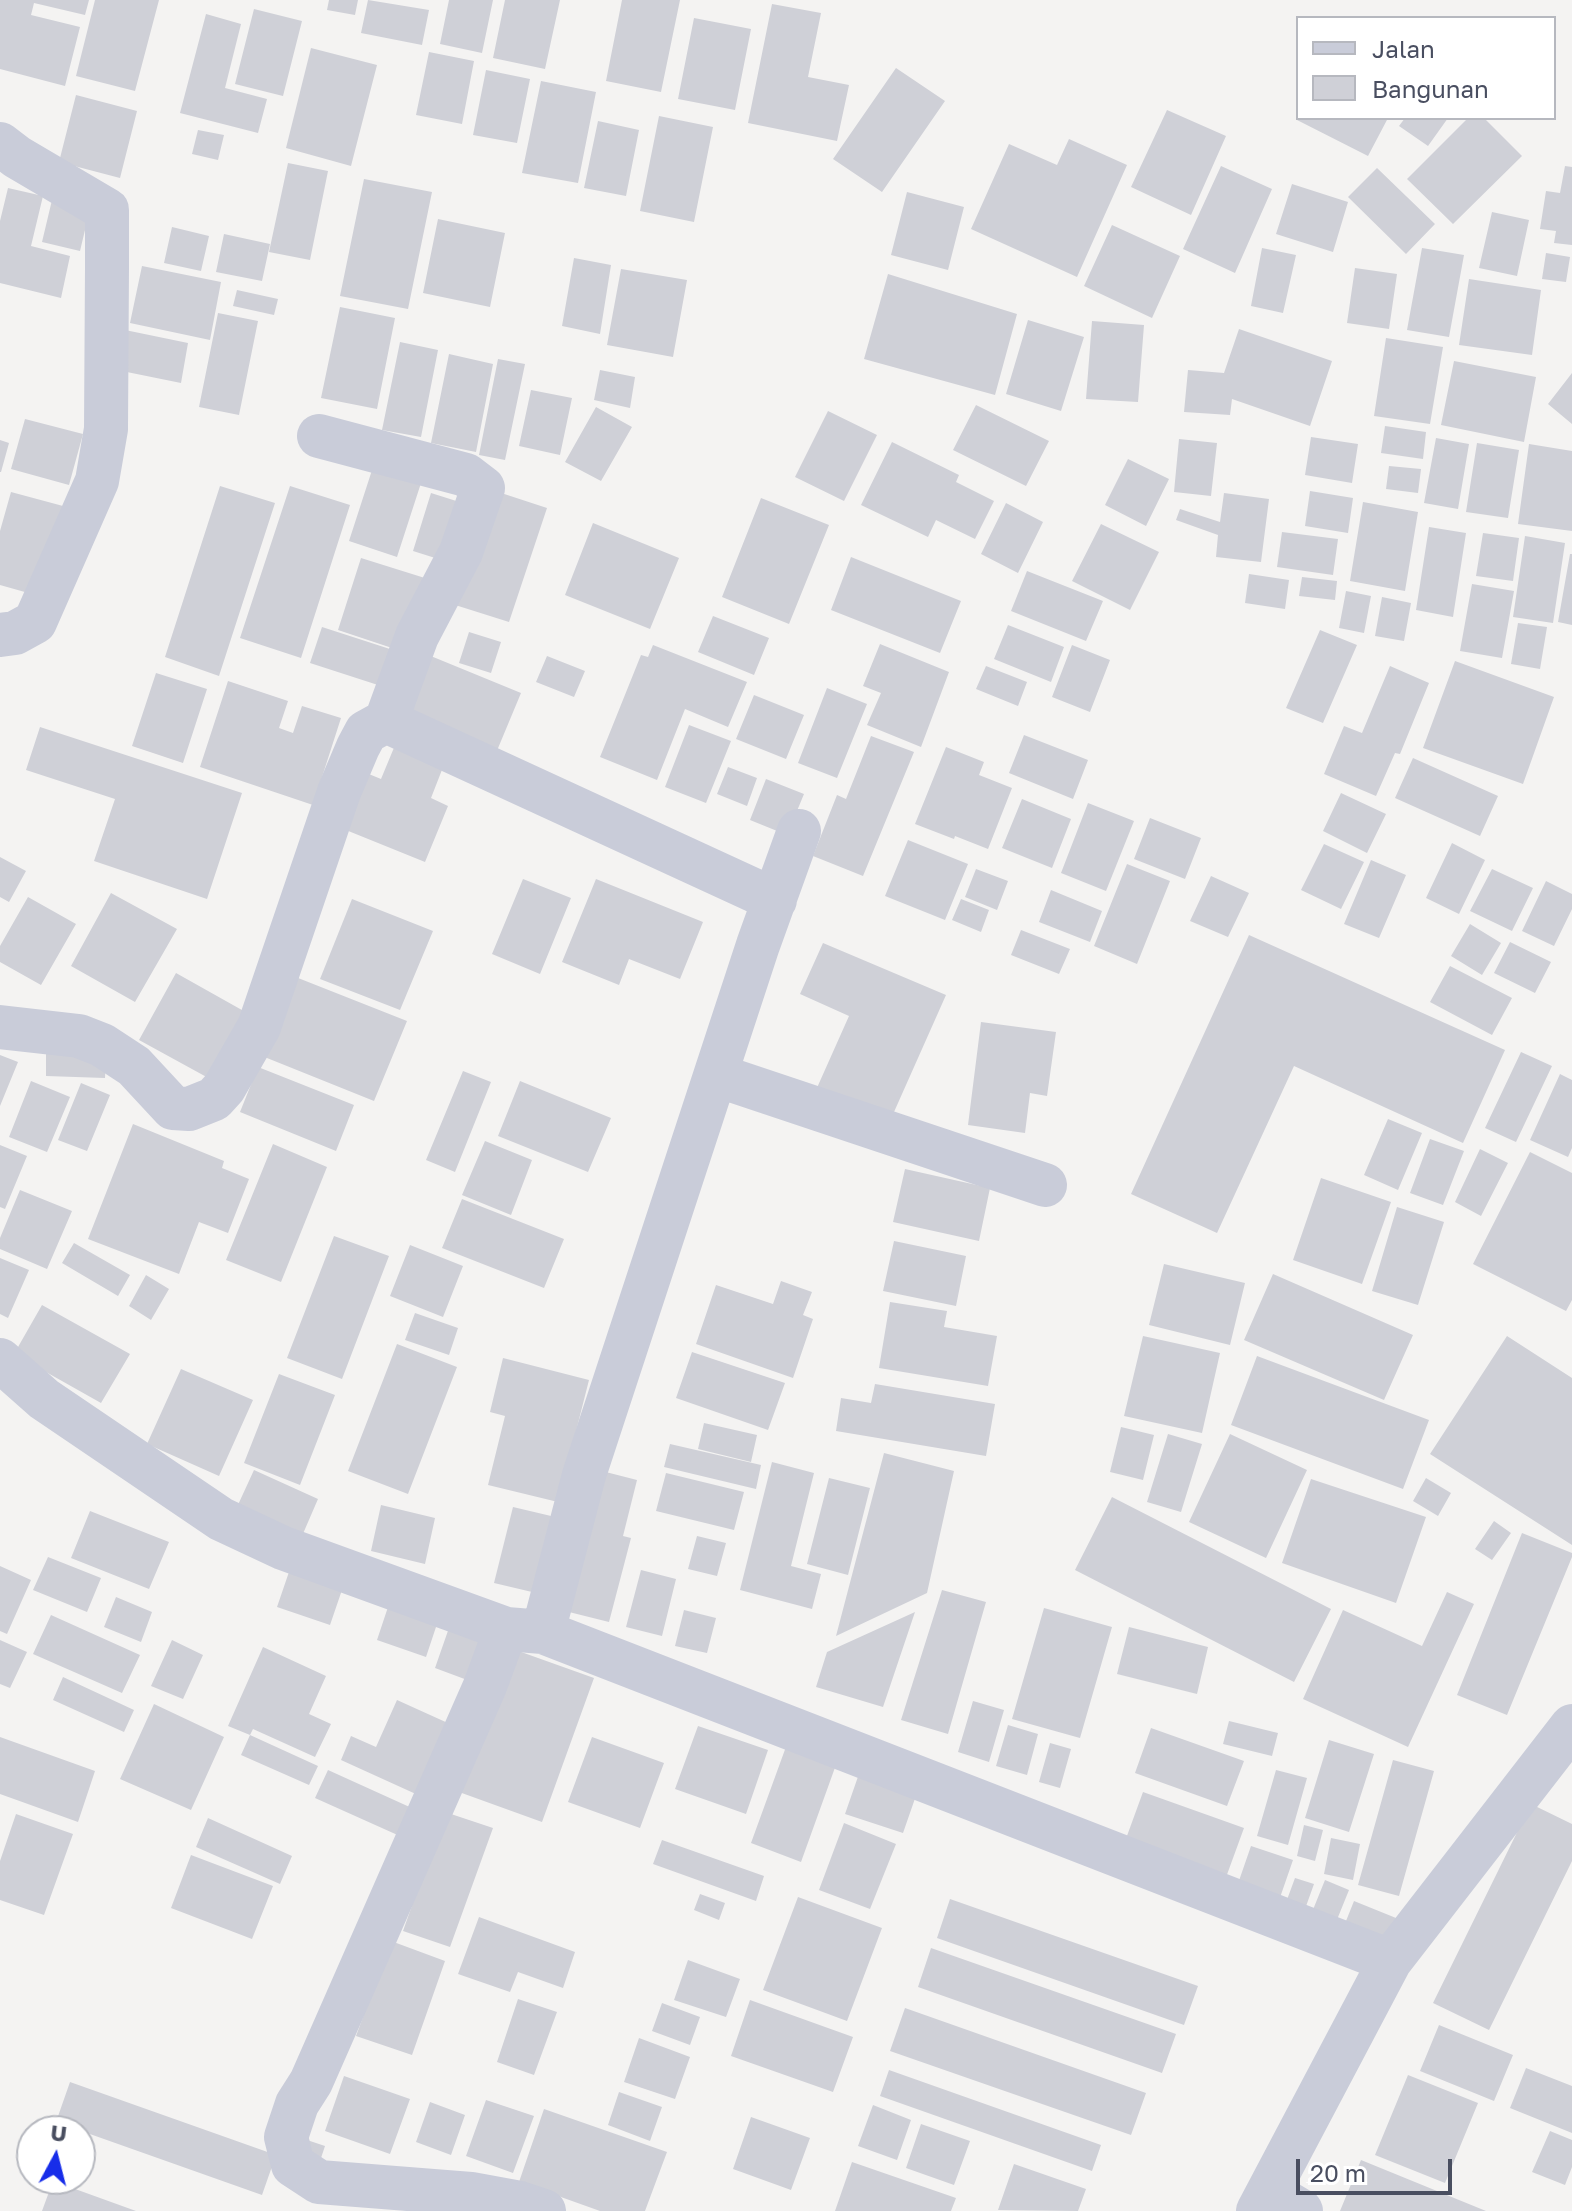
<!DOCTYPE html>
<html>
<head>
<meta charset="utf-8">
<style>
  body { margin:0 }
  #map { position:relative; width:1572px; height:2211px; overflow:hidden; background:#f4f3f2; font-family:"Golos Text",sans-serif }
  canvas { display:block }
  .legend { position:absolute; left:1296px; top:16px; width:260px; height:104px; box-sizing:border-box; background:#fff; border:2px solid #b6b8bf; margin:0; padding:10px 14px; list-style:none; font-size:24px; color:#494e60 }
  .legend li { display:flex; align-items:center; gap:16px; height:40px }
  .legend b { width:40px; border:2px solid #b6b8bf }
  .north { position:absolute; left:16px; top:2115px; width:80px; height:80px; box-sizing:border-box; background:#fff; border:2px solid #b6b8bf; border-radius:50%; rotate:7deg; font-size:22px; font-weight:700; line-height:32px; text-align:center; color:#494e60 }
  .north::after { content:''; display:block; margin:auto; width:28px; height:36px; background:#172de9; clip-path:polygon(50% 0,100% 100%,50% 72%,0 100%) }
  .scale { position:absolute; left:1296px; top:2159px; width:156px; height:36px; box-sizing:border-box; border:4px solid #494e60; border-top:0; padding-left:10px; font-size:24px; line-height:28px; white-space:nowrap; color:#494e60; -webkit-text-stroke:6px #fff; paint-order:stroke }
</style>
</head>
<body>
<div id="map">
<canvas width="1572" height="2211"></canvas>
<ul class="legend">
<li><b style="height:10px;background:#c9ccd9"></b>Jalan</li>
<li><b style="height:22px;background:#cfd0d7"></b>Bangunan</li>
</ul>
<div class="north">U</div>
<div class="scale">20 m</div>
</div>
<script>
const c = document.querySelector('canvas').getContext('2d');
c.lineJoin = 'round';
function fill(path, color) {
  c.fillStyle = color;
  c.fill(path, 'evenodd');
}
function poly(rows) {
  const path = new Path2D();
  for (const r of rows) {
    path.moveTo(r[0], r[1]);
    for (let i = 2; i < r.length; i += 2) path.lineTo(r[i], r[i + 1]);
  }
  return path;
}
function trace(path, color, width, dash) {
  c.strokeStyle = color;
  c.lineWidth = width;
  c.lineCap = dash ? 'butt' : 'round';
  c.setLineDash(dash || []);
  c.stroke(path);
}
fill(poly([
  [0,0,89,0,85,15,34,3,31,15,80,27,65,86,0,69],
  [95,0,159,0,135,91,76,76],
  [329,0,358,0,355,15,327,10],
  [368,0,429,10,422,45,361,33],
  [449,0,493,0,482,53,440,44],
  [505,0,560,0,545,69,493,58],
  [622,0,680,0,661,92,606,81],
  [772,4,821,13,808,77,849,85,837,141,748,123],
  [254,9,302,21,283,96,235,84],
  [206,14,241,24,225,88,267,99,258,133,180,113],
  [694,18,751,29,735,110,678,99],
  [311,48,377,65,351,166,286,148],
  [429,52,474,61,462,124,416,115],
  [896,68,945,101,882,192,833,159],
  [486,70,530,79,517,143,473,135],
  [541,81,596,92,578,183,522,173],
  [76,95,137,111,120,178,59,162],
  [1167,110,1226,136,1191,215,1131,187],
  [659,116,713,127,694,222,640,211],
  [1299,118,1388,118,1368,156,1297,120],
  [1405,118,1448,118,1428,146,1399,126],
  [1468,118,1484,118,1522,156,1453,224,1407,179],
  [598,121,639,130,626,196,584,188],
  [198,130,224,135,218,160,192,154],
  [1069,139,1127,165,1077,277,971,229,1009,144,1057,165],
  [288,163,328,171,310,260,269,252],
  [1221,166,1272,189,1235,273,1183,249],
  [1565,166,1572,167,1572,245,1554,243,1556,231,1540,229,1546,191,1560,193],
  [1377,168,1435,224,1406,254,1348,197],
  [364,179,432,192,408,309,340,296],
  [1292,184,1348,202,1333,252,1276,234],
  [8,188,43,196,31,246,70,256,61,298,0,283,0,221],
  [907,192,964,207,948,270,891,255],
  [52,200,90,209,80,251,42,242],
  [1492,212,1529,220,1517,276,1479,268],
  [438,219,505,233,490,307,423,293],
  [1112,225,1180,256,1152,318,1084,286],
  [172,227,209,236,201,271,164,263],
  [224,234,270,244,262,281,216,272],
  [1262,248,1296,255,1283,313,1251,306],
  [1422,248,1464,255,1449,337,1407,330],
  [1546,253,1570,257,1566,282,1542,279],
  [574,258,611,265,600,334,562,326],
  [142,266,221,282,210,340,130,323],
  [1355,268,1397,274,1389,329,1347,323],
  [621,269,687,280,673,357,607,345],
  [888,274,1017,314,995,395,864,359],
  [1469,279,1541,290,1532,355,1459,345],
  [237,290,278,299,274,315,233,306],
  [340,307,395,318,377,409,321,398],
  [218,313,258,321,239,415,199,407],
  [1028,320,1084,337,1061,411,1006,394],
  [1092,321,1144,325,1138,402,1086,399],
  [1239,329,1332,361,1310,426,1232,399,1230,415,1184,412,1188,370,1224,373],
  [125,330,188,343,181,383,117,370],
  [1386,338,1443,347,1430,424,1374,416],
  [400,342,438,350,421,437,382,430],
  [449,354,493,364,476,452,431,443],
  [498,359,525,364,505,460,479,455],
  [1454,361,1536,377,1524,442,1441,425],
  [600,370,635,377,630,408,594,400],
  [1572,373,1572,424,1548,404],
  [531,390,572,398,560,455,519,446],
  [976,405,1049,441,1026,486,953,450],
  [596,407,632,427,601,481,565,462],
  [828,411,877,435,844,501,795,477],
  [25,419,83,434,69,485,11,469],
  [1385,426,1426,432,1423,459,1381,453],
  [1311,437,1358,444,1352,483,1305,475],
  [1436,438,1469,444,1458,509,1424,503],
  [1179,439,1217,443,1211,496,1174,492],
  [0,440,9,443,1,472,0,472],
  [892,442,959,475,956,482,994,501,975,539,936,520,928,537,861,505],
  [1477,443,1519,450,1508,518,1466,512],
  [1529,444,1572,451,1572,531,1518,524],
  [1128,459,1169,479,1146,526,1105,505],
  [1389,466,1421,469,1418,493,1386,489],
  [373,467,421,483,397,557,349,541],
  [220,486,275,503,219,676,165,657],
  [290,486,350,505,301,658,240,638],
  [489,489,547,508,509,622,452,604],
  [1310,491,1353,498,1348,533,1305,526],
  [11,492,63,506,39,596,0,585,0,531],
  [431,493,469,505,451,563,413,551],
  [1224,493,1269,499,1261,562,1216,557,1218,535,1176,520,1180,509,1220,522],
  [761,498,829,525,789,624,722,597],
  [1363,502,1418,512,1405,591,1350,581],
  [1006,503,1043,522,1018,573,981,554],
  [593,523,679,558,650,629,565,595],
  [1101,524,1159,552,1130,610,1072,581],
  [1429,527,1466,533,1453,617,1416,610],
  [1282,532,1338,539,1333,575,1277,567],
  [1483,533,1519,538,1513,581,1476,576],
  [1525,536,1565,543,1553,623,1513,617],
  [1570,554,1572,554,1572,625,1558,622],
  [851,557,961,601,940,653,831,610],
  [361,558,428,579,404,652,338,630],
  [1027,571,1103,601,1086,641,1011,611],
  [1249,574,1289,580,1285,609,1245,603],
  [1302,577,1337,581,1335,600,1299,596],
  [1472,584,1514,591,1502,658,1460,651],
  [1346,591,1371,596,1364,633,1339,628],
  [1382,597,1411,603,1404,641,1375,636],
  [713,616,769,638,754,675,698,652],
  [1518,623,1547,627,1540,669,1511,664],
  [1008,625,1064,647,1051,682,994,659],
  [322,627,393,650,381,686,310,663],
  [1320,630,1357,645,1323,723,1286,708],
  [469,632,501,642,491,673,459,663],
  [880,644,949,672,921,747,867,725,881,693,863,686],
  [653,645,747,682,728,727,685,709,657,780,600,757,641,655,648,657],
  [1072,645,1110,660,1090,712,1052,697],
  [421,652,521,693,496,753,396,713],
  [547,656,585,671,574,697,536,682],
  [1455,661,1554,697,1523,784,1423,748],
  [986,666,1027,682,1018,706,976,689],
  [1390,666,1429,683,1400,754,1395,753,1376,796,1324,774,1344,726,1362,733],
  [156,673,207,689,183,763,132,746],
  [228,681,288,701,279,728,293,733,302,706,341,718,313,805,200,767],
  [827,688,867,704,837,778,798,763],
  [754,695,804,715,786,759,736,739],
  [689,725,731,741,706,803,665,787],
  [40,727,242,793,207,899,94,861,115,799,26,770],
  [1024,735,1088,760,1073,799,1009,773],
  [871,736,914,752,863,876,813,856,837,795,846,799],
  [398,738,447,757,431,798,448,806,425,862,336,826,359,770,381,779],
  [946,747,984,762,979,775,1012,788,988,849,955,836,954,839,915,824],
  [1413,758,1498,796,1480,836,1395,798],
  [728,767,757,778,747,806,717,794],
  [766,779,804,794,787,835,750,820],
  [1341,793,1386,814,1367,853,1323,831],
  [1022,799,1071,819,1052,868,1002,848],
  [1088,803,1134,821,1106,891,1061,873],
  [1150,818,1201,838,1185,879,1134,859],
  [908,840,968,864,945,920,885,896],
  [1452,843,1485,860,1459,914,1426,898],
  [1324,844,1364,862,1341,909,1301,890],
  [0,857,26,871,9,902,0,897],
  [1371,860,1406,875,1379,938,1344,924],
  [1127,864,1170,881,1137,964,1094,946],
  [976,869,1008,881,997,910,965,897],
  [1492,869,1533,888,1512,931,1470,911],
  [1211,876,1249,893,1228,937,1190,921],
  [523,879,571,898,540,974,492,954],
  [596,879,703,922,680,979,629,959,619,985,562,962],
  [1546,881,1572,894,1572,909,1554,946,1522,931],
  [1051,890,1102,911,1090,942,1039,922],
  [111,893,177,929,135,1002,71,966],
  [28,897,76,924,41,985,0,962,0,946],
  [352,899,433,931,400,1010,320,979],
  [961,899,989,910,981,932,952,920],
  [1470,924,1501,943,1482,975,1451,956],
  [1021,930,1070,949,1059,974,1011,955],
  [1249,935,1505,1050,1463,1143,1294,1066,1217,1233,1131,1194],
  [1510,942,1551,962,1535,993,1494,973],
  [823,943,946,995,890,1121,816,1090,849,1016,800,994],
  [1450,966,1512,998,1492,1035,1430,1002],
  [176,973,249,1014,212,1080,139,1040],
  [293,976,407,1021,374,1101,262,1056],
  [981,1022,1056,1032,1047,1096,1030,1093,1025,1133,968,1125],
  [46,1052,106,1054,105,1078,46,1076],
  [1521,1052,1552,1066,1516,1142,1485,1128],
  [0,1055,18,1062,0,1106],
  [258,1067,354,1105,336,1151,240,1112],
  [463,1071,491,1082,455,1172,426,1160],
  [1560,1074,1572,1080,1572,1148,1568,1157,1530,1140],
  [31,1081,70,1097,47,1152,9,1137],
  [520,1081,611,1118,588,1172,498,1136],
  [81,1083,110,1095,87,1151,58,1140],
  [1388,1119,1422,1133,1398,1190,1364,1175],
  [133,1124,224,1161,222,1168,249,1179,228,1233,199,1222,179,1274,88,1239],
  [1430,1139,1464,1151,1443,1205,1410,1193],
  [485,1141,532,1160,511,1215,462,1195],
  [273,1144,327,1167,281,1282,226,1260],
  [0,1145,27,1156,5,1209,0,1207],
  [1480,1149,1508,1163,1481,1216,1455,1202],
  [1530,1152,1572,1173,1572,1300,1566,1311,1473,1264],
  [905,1169,990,1188,979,1241,893,1222],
  [1321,1178,1391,1202,1362,1284,1293,1260],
  [20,1190,72,1211,47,1269,0,1249,0,1238],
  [462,1199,564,1239,544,1288,442,1248],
  [1397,1207,1444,1222,1418,1305,1372,1291],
  [334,1236,389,1256,342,1379,287,1358],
  [894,1241,966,1256,956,1306,883,1291],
  [74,1243,130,1275,118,1296,62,1263],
  [410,1245,463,1266,443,1317,390,1296],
  [0,1258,29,1270,8,1318,0,1314],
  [1164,1264,1245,1283,1230,1345,1149,1325],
  [1273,1274,1413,1335,1384,1400,1244,1340],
  [146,1275,169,1289,151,1320,129,1306],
  [781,1281,812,1292,803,1315,813,1319,793,1378,696,1344,716,1285,773,1304],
  [890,1302,947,1311,944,1327,997,1336,988,1386,879,1368],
  [42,1305,130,1354,101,1403,14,1354],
  [415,1313,458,1328,449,1355,405,1340],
  [1143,1336,1220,1353,1202,1433,1124,1416],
  [1507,1336,1572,1378,1572,1545,1430,1454],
  [397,1344,457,1367,408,1494,348,1471],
  [692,1352,785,1383,768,1430,676,1398],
  [1257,1356,1429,1420,1403,1489,1231,1425],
  [503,1358,589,1380,558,1502,488,1485,505,1416,490,1412],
  [181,1369,253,1400,219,1476,147,1444],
  [279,1374,335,1395,300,1485,244,1463],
  [875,1384,995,1404,986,1456,836,1431,841,1398,871,1403],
  [704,1423,757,1435,751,1462,698,1449],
  [1121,1427,1154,1435,1143,1480,1110,1472],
  [1168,1434,1202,1444,1181,1512,1147,1502],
  [1230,1434,1307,1470,1266,1558,1189,1522],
  [670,1444,761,1465,756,1489,664,1467],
  [884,1453,954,1471,927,1593,836,1636],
  [772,1462,814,1473,791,1566,821,1574,812,1609,740,1590],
  [594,1469,637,1480,623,1536,631,1538,609,1622,557,1609],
  [254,1470,318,1499,302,1536,237,1507],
  [666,1473,744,1492,734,1530,656,1511],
  [829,1478,870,1488,848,1575,807,1564],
  [1426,1478,1451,1493,1438,1516,1413,1501],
  [1311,1479,1426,1517,1396,1603,1282,1563],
  [1112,1497,1331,1609,1294,1682,1075,1570],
  [381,1505,435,1518,425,1564,371,1551],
  [513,1507,568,1520,549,1596,494,1583],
  [90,1511,169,1542,149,1589,71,1558],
  [1494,1521,1511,1533,1492,1560,1475,1549],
  [1522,1533,1572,1553,1572,1557,1507,1715,1457,1695],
  [697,1536,726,1543,717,1576,688,1569],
  [48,1557,101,1578,87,1612,33,1590],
  [0,1566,31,1580,7,1634,0,1631],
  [290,1569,343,1587,330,1625,277,1607],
  [641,1570,676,1579,662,1636,626,1627],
  [942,1590,986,1602,948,1734,901,1720],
  [1447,1592,1474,1604,1408,1747,1303,1699,1343,1610,1422,1646],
  [116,1597,152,1612,141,1642,104,1627],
  [389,1604,438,1621,426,1657,377,1640],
  [1044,1608,1112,1627,1080,1738,1012,1719],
  [684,1610,716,1618,707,1653,675,1646],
  [915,1612,883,1707,816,1687,827,1652],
  [51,1615,140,1655,122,1693,33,1654],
  [450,1625,494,1641,478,1684,435,1668],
  [1129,1627,1208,1647,1197,1694,1117,1674],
  [0,1640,27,1652,10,1688,0,1684],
  [172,1640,203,1655,183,1699,151,1686],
  [263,1647,326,1676,309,1714,331,1724,315,1757,253,1729,250,1735,318,1766,309,1785,241,1755,250,1735,228,1726],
  [510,1648,594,1678,542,1822,459,1792],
  [63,1677,134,1710,124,1732,53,1700],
  [397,1700,450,1724,418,1795,341,1760,351,1736,376,1747],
  [973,1701,1004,1710,989,1762,958,1752],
  [154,1704,224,1737,191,1810,120,1779],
  [1229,1721,1278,1733,1272,1756,1223,1744],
  [1008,1725,1038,1734,1027,1775,996,1766],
  [698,1726,768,1750,746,1814,675,1789],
  [1151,1728,1244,1761,1227,1806,1135,1773],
  [0,1737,95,1771,78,1822,0,1794],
  [592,1737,664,1763,640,1828,568,1802],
  [1329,1740,1374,1754,1349,1832,1305,1818],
  [1050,1743,1071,1749,1060,1788,1039,1782],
  [787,1744,837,1762,801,1862,751,1843],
  [1393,1760,1434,1771,1399,1896,1358,1885],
  [861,1768,919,1787,903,1833,845,1814],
  [328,1770,414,1809,402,1837,315,1798],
  [1276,1770,1307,1778,1288,1845,1257,1836],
  [1143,1792,1244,1828,1221,1891,1120,1855],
  [1531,1804,1572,1824,1572,1861,1489,2030,1433,2003],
  [445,1812,493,1828,450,1947,403,1931],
  [16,1814,73,1834,44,1915,0,1900,0,1861],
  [208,1818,292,1856,280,1884,196,1847],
  [844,1823,896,1844,870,1909,819,1890],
  [1304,1825,1323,1830,1315,1861,1297,1856],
  [1331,1838,1360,1844,1353,1880,1324,1874],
  [662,1840,764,1876,756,1901,653,1864],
  [1251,1846,1293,1860,1275,1912,1233,1898],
  [191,1855,273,1886,252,1939,171,1908],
  [1295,1878,1314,1884,1300,1923,1281,1916],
  [1325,1880,1349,1890,1332,1932,1308,1922],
  [700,1894,725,1903,719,1920,694,1910],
  [798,1897,882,1928,847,2021,763,1990],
  [950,1899,1198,1986,1184,2025,937,1938],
  [1354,1901,1396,1918,1386,1943,1344,1926],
  [479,1917,575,1952,563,1988,518,1972,510,1992,458,1974],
  [391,1941,445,1961,412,2055,356,2036],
  [931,1948,1176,2034,1162,2073,918,1987],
  [688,1960,740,1979,726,2017,674,2000],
  [518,1999,557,2012,534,2075,497,2062],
  [750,2000,853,2037,833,2092,731,2056],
  [662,2003,700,2017,690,2045,652,2031],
  [905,2008,1146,2093,1131,2135,890,2051],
  [1439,2025,1513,2055,1494,2101,1420,2071],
  [639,2038,690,2057,675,2099,624,2082],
  [1526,2068,1572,2086,1572,2133,1510,2108],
  [889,2070,1101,2145,1092,2171,880,2096],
  [1408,2075,1478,2103,1445,2183,1375,2155],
  [344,2076,410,2099,390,2154,325,2131],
  [70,2082,276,2155,262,2195,56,2122],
  [619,2092,662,2107,650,2141,608,2125],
  [486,2100,534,2116,513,2173,466,2156],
  [430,2102,465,2115,451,2155,416,2142],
  [873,2105,911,2120,897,2160,858,2146],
  [544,2109,667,2152,645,2211,600,2211,519,2182],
  [751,2117,810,2138,791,2190,733,2169],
  [921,2124,970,2141,954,2185,906,2168],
  [1550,2131,1572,2140,1572,2167,1565,2185,1532,2172],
  [304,2139,325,2146,318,2167],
  [1361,2160,1486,2211,1340,2211],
  [852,2162,956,2198,951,2211,835,2211],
  [1014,2164,1086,2189,1078,2211,998,2210],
  [53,2181,136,2211,42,2211]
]), '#cfd0d7');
trace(poly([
  [0,144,17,157,107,210,107,267,106,429,97,481,35,622,15,633,0,635],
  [319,436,466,475,483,488,461,552,417,636,386,721],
  [0,1027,79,1036,102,1045,134,1066,173,1108,189,1109,214,1099,224,1088,259,1027,339,792,358,747,366,732,386,721,775,900],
  [716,1075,1045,1185],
  [0,1360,44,1399,221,1519,283,1548,506,1629,543,1632,1390,1961],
  [506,1629,485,1686,311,2082,297,2104,286,2137,293,2165,319,2182,471,2194,520,2203,544,2211],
  [543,1632,584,1475,758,945,799,831],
  [1269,2192,1301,2211],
  [1258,2211,1390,1961,1572,1726]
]), '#c9ccd9', 44);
</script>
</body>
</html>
